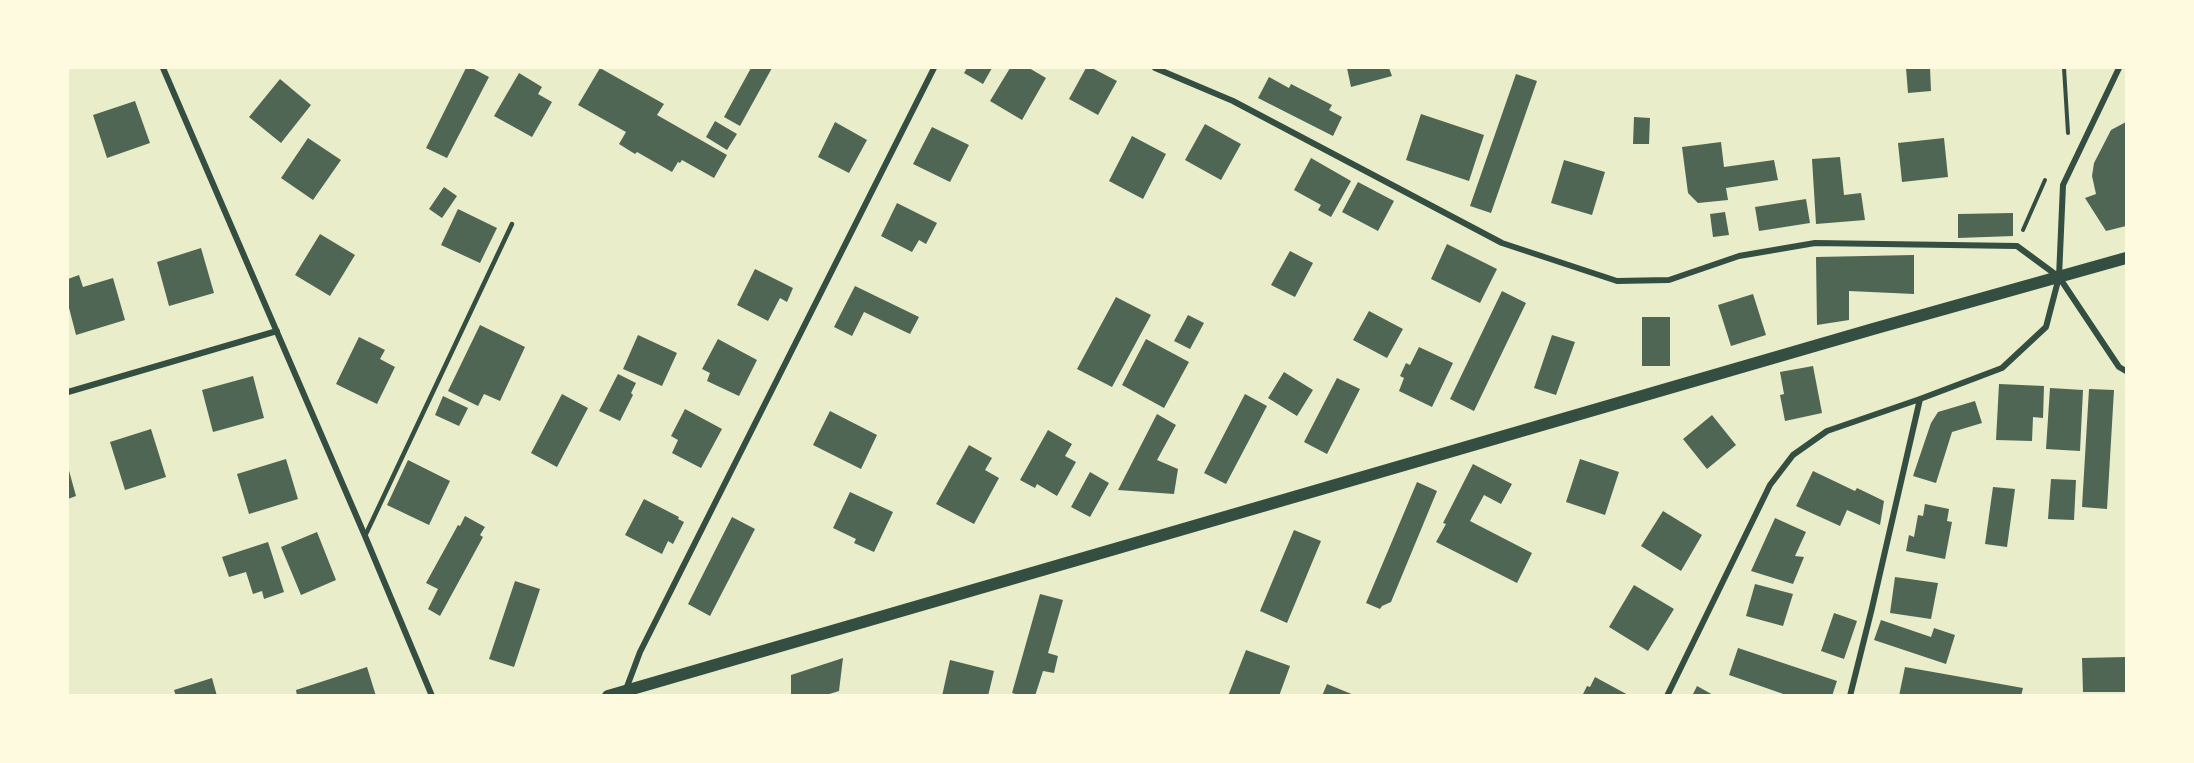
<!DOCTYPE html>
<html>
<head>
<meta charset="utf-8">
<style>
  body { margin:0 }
  #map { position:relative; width:2194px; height:763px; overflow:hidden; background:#e9edc9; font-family:"Sofia Sans Condensed",sans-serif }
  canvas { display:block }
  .frame { position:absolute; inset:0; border:69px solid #fefae0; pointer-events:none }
</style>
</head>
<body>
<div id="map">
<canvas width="2194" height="763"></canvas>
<div class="frame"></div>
</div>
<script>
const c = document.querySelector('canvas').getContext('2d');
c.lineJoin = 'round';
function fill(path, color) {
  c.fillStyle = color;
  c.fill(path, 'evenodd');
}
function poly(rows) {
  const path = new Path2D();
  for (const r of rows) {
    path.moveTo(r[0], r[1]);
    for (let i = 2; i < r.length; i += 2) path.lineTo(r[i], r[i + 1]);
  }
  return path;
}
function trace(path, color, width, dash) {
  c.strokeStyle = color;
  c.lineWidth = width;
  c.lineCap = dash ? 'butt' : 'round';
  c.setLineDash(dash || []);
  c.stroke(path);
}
fill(poly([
  [466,68,472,68,489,77,447,158,426,148],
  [600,68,664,104,657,115,727,155,714,178,682,160,680,163,678,162,672,172,637,152,635,154,619,144,626,132,578,105],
  [751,68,772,68,740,126,724,117],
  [967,68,992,68,983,84,964,73],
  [1010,68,1029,68,1046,78,1022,120,990,101],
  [1086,68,1092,68,1117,81,1098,115,1069,99],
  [1347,68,1389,68,1392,76,1351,87],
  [1906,68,1930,68,1931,91,1908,93],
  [519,73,542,87,538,94,552,102,532,137,494,116],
  [1516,74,1537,81,1491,213,1470,206],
  [1269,77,1289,88,1291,84,1332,105,1329,110,1342,117,1333,136,1258,98],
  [280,79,311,105,281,143,249,117],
  [135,101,150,143,107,158,93,115],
  [1421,114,1484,135,1469,181,1406,160],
  [1634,117,1650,118,1649,144,1633,144],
  [715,121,737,134,727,150,706,137],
  [835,122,867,140,849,173,818,157],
  [2126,122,2126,226,2106,231,2085,198,2096,194,2092,176,2094,163,2111,130],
  [1205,124,1241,144,1221,180,1185,160],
  [932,127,969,145,950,182,913,164],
  [1132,136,1166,154,1143,199,1109,181],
  [308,138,341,160,313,200,281,178],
  [1944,138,1948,177,1902,182,1898,143],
  [1721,142,1724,167,1774,160,1778,180,1726,188,1728,200,1698,203,1688,193,1682,147],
  [1840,157,1844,195,1861,193,1865,220,1816,224,1812,159],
  [1311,158,1351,181,1331,217,1318,210,1321,205,1294,190],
  [1564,160,1605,172,1592,215,1551,203],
  [1358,182,1394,201,1378,231,1342,212],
  [444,187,457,196,442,218,429,209],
  [1806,199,1810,223,1759,231,1755,207],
  [897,203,937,223,926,244,919,240,912,252,881,236],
  [458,209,497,228,480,263,441,245],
  [1725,212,1729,235,1713,237,1710,214],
  [2013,213,2013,236,1958,238,1958,214],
  [320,234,355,255,330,296,295,275],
  [1447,244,1497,269,1480,303,1431,279],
  [201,248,214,293,169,306,157,262],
  [1290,251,1313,263,1295,297,1271,285],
  [1914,255,1914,294,1849,291,1849,320,1817,325,1816,257],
  [755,269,793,288,787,302,780,298,768,321,737,305],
  [79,275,83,287,113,278,125,320,76,335,68,304,68,279],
  [855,286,919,317,910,334,864,312,852,336,834,327],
  [1502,291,1526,303,1474,411,1450,399],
  [1753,294,1766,335,1731,346,1718,305],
  [1116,297,1151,315,1112,387,1077,369],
  [1369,311,1403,329,1387,358,1353,340],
  [1188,315,1204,323,1190,349,1174,341],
  [1642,317,1670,317,1670,366,1642,366],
  [480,325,525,347,500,401,484,394,478,406,448,391],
  [638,335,677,353,662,386,623,369],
  [1552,335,1575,342,1556,395,1534,388],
  [359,337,385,350,380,359,395,367,377,404,336,384],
  [718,339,757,360,739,396,707,381,710,373,702,369],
  [1146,339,1189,362,1164,408,1122,385],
  [1419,347,1453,363,1432,407,1399,391,1404,378,1400,376,1406,363,1410,365],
  [1813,366,1822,413,1785,421,1780,395,1784,394,1780,372],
  [1284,372,1313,390,1297,416,1268,398],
  [618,374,636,383,631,393,633,395,620,421,599,411],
  [253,376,264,418,213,432,202,390],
  [1337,378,1360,389,1327,454,1304,442],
  [1999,384,2044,386,2043,418,2033,417,2032,441,1996,440],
  [2050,388,2083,390,2080,451,2046,449],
  [2089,389,2114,390,2107,509,2082,507],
  [562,394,588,408,557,467,531,453],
  [1245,394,1267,406,1226,484,1204,473],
  [443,396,468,408,459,426,435,415],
  [1975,401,1982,423,1952,432,1936,483,1913,476,1931,423,1938,412],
  [685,409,722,429,701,468,672,453,678,440,671,436],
  [830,411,877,435,861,469,813,445],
  [1157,414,1176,425,1157,460,1178,469,1174,494,1118,490],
  [1712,415,1736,445,1707,469,1683,439],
  [151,429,166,477,125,490,110,442],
  [1048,430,1072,444,1065,456,1076,462,1057,496,1037,484,1035,488,1020,480],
  [969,445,992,458,985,470,999,478,974,524,936,504],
  [286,459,298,499,249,514,237,474],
  [1580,459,1619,472,1605,515,1566,502],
  [408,460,450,481,429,525,387,505],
  [1473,464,1512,484,1501,504,1484,495,1470,521,1532,553,1517,583,1436,542,1446,524,1443,523],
  [68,467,76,496,68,499],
  [1813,471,1855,491,1857,488,1884,501,1880,525,1847,510,1840,526,1796,506],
  [1090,472,1109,483,1090,517,1071,507],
  [2051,479,2076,480,2074,520,2048,519],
  [1417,482,1437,491,1391,602,1382,606,1380,609,1366,603],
  [1993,487,2015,489,2007,547,1985,544],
  [850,492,893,512,874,552,854,543,856,539,833,528],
  [644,499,679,517,678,519,684,522,673,544,668,541,662,554,625,535],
  [1925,504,1949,509,1947,521,1952,522,1945,559,1906,551,1909,535,1914,537,1918,515,1923,516],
  [1663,511,1702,535,1681,571,1641,546],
  [465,516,485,527,480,535,483,537,440,616,428,609,438,589,426,583,458,525,460,526],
  [732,517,755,529,710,616,688,604],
  [1775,518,1806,532,1795,556,1804,557,1793,584,1751,571],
  [1294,530,1321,541,1287,623,1260,611],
  [317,532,336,580,301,595,281,547],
  [268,542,284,592,264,599,262,591,253,594,246,572,229,577,222,557],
  [1895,577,1938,583,1931,619,1890,613],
  [515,581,540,589,514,667,489,659],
  [1755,584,1793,594,1783,626,1746,616],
  [1634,585,1674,609,1648,651,1609,627],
  [1040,594,1063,600,1048,653,1058,656,1054,673,1043,671,1035,696,1022,696,1012,693],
  [1834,613,1857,621,1844,659,1821,651],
  [1881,620,1931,637,1934,628,1955,635,1946,664,1874,640],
  [1738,648,1837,681,1832,696,1789,696,1729,675],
  [1246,650,1290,666,1279,696,1228,696],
  [2126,657,2126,692,2083,692,2082,658],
  [843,658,839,691,823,696,791,696,791,675],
  [950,660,994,671,988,696,942,696],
  [367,667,376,696,297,696,296,690],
  [1905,667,2023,688,2021,696,1899,696],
  [1595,677,1630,696,1582,696,1587,686,1590,687],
  [212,678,217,696,176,696,174,690],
  [1327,684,1354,695,1354,696,1322,696],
  [1697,686,1715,696,1692,696]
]), '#4f6655');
trace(poly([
  [2064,68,2068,133],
  [2023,230,2045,180]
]), '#344e41', 4);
trace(poly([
  [365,536,512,224]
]), '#344e41', 4.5);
trace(poly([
  [163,68,365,536,432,696],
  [1155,68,1233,101,1502,243,1617,281,1669,280,1739,256,1815,243,2017,246,2059,277,2119,367,2126,371],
  [68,392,277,331],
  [625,692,640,652,934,68],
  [1667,696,1770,485,1793,455,1827,431,1920,399,2002,368,2046,327,2059,277,2063,185,2119,68],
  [1850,696,1872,608,1920,399]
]), '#344e41', 6);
trace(poly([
  [608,696,1873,329,2126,258]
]), '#344e41', 12);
</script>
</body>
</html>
